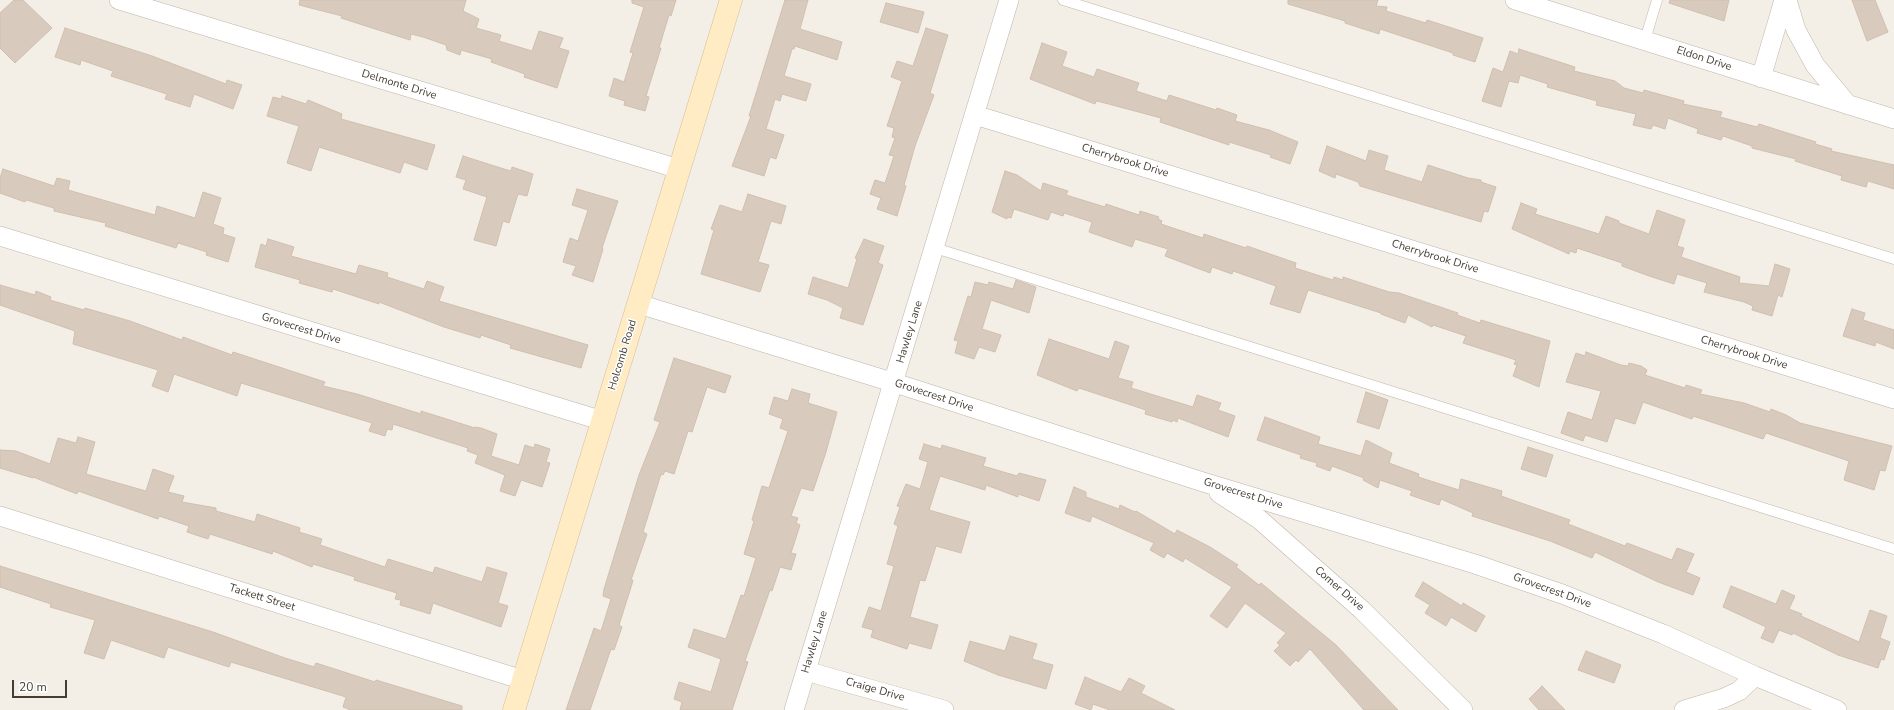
<!DOCTYPE html>
<html>
<head>
<meta charset="utf-8">
<style>
  body { margin:0 }
  #map { position:relative; width:1894px; height:710px; overflow:hidden; background:#f3eee6; font-family:"Nunito Sans",sans-serif }
  canvas { display:block }
  .scale { position:absolute; left:12px; top:680px; width:55px; height:18px; box-sizing:border-box; border:2px solid #463e35; border-top:0; padding-left:5px; font-size:12px; line-height:14px; white-space:nowrap; color:#463e35; -webkit-text-stroke:3px #fff; paint-order:stroke }
</style>
</head>
<body>
<div id="map">
<canvas width="1894" height="710"></canvas>
<div class="scale">20 m</div>
</div>
<script>
const c = document.querySelector('canvas').getContext('2d');
c.lineJoin = 'round';
function fill(path, color) {
  c.fillStyle = color;
  c.fill(path, 'evenodd');
}
function poly(rows) {
  const path = new Path2D();
  for (const r of rows) {
    path.moveTo(r[0], r[1]);
    for (let i = 2; i < r.length; i += 2) path.lineTo(r[i], r[i + 1]);
  }
  return path;
}
function trace(path, color, width, dash) {
  c.strokeStyle = color;
  c.lineWidth = width;
  c.lineCap = dash ? 'butt' : 'round';
  c.setLineDash(dash || []);
  c.stroke(path);
}
function drawText(font, color, halo, rows, align = 'center') {
  c.font = font + ' "Nunito Sans",sans-serif';
  c.lineWidth = 3;
  c.setLineDash([]);
  c.textBaseline = 'middle';
  c.strokeStyle = halo;
  c.fillStyle = color;
  for (const [text, x, y, turn = 0] of rows) {
    c.save();
    c.translate(x, y);
    c.rotate((+turn || 0) * Math.PI / 180);
    c.textAlign = isNaN(turn) ? turn : align;
    if (halo) c.strokeText(text, 0, 0);
    c.fillText(text, 0, 0);
    c.restore();
  }
}
const building = poly([
  [14,0,23,0,52,28,15,63,0,48,0,13,14,0],
  [300,0,466,0,463,11,479,19,476,28,501,35,499,41,532,51,539,31,563,38,559,48,569,51,557,88,524,77,525,74,491,62,492,59,461,50,460,55,447,50,446,45,423,37,411,34,410,40,372,28,341,18,342,16,299,5,300,0],
  [632,0,676,0,671,16,669,15,659,48,661,48,646,96,649,97,645,111,624,105,625,101,609,96,614,78,624,82,633,53,630,52,644,7,632,3,632,0],
  [785,0,808,0,800,29,842,42,837,60,795,46,794,49,792,49,784,76,811,84,806,101,782,94,780,101,775,99,766,129,784,135,776,159,770,157,764,176,732,166,751,116,749,116,785,0],
  [1288,0,1378,0,1376,6,1387,7,1386,11,1426,23,1427,20,1483,38,1475,62,1453,55,1453,53,1380,29,1379,34,1345,23,1345,21,1288,4,1288,0],
  [1670,0,1729,0,1724,21,1669,3,1670,0],
  [1852,0,1875,0,1888,32,1867,41,1852,0],
  [886,3,924,12,918,33,880,22,886,3],
  [65,28,152,56,226,84,227,80,242,85,233,109,194,94,190,107,165,99,167,94,111,76,113,71,81,60,80,65,55,57,65,28],
  [926,28,948,35,930,93,934,95,915,146,904,185,906,186,897,216,877,209,881,198,870,194,875,180,885,183,894,156,889,155,895,138,892,137,894,128,887,126,902,81,891,77,897,61,913,66,926,28],
  [1042,43,1067,52,1062,66,1094,77,1097,69,1139,83,1136,91,1167,101,1169,95,1216,110,1217,108,1237,115,1235,121,1269,130,1298,142,1290,164,1270,157,1271,155,1229,142,1229,145,1160,122,1161,118,1101,102,1096,101,1095,104,1030,79,1042,43],
  [1519,49,1575,67,1574,71,1615,81,1624,88,1643,93,1644,90,1684,101,1683,104,1722,112,1720,117,1757,127,1759,124,1816,142,1815,144,1832,149,1831,151,1894,165,1894,189,1868,181,1866,187,1841,180,1842,176,1795,161,1796,159,1752,148,1752,146,1723,136,1721,140,1697,133,1698,129,1668,118,1665,129,1653,125,1651,129,1633,125,1636,114,1596,105,1597,101,1547,87,1548,84,1520,75,1518,83,1509,81,1501,107,1482,101,1493,68,1503,72,1510,51,1518,54,1519,49],
  [282,96,306,104,308,100,342,114,341,119,435,145,427,170,404,162,400,173,319,147,311,171,287,163,299,126,267,116,273,97,281,99,282,96],
  [1327,146,1366,161,1369,150,1388,156,1384,170,1422,182,1428,165,1468,178,1481,180,1481,182,1496,187,1488,212,1484,211,1481,222,1360,186,1358,182,1336,174,1335,178,1319,171,1327,146],
  [463,156,504,169,511,171,512,167,533,174,527,196,518,194,509,223,503,221,496,246,474,240,487,197,463,189,466,180,456,177,463,156],
  [3,169,54,186,57,178,70,181,68,190,155,215,157,206,195,218,203,192,221,198,213,224,224,228,223,234,235,238,228,262,206,255,207,252,178,243,176,248,105,226,106,223,54,211,54,208,26,200,25,202,0,193,0,178,3,169],
  [1005,171,1017,175,1041,191,1043,183,1068,191,1066,195,1105,207,1106,204,1139,215,1140,211,1159,217,1158,219,1162,221,1161,224,1203,238,1204,234,1246,248,1247,246,1296,263,1295,268,1333,280,1334,277,1343,280,1343,277,1389,292,1399,293,1458,313,1457,315,1480,323,1481,320,1550,341,1539,387,1513,376,1517,365,1514,364,1516,360,1463,343,1466,336,1433,325,1432,327,1408,315,1405,323,1381,314,1381,313,1308,290,1300,313,1270,304,1276,286,1233,271,1232,274,1212,267,1210,273,1165,256,1168,249,1135,239,1132,247,1089,232,1092,222,1064,213,1063,216,1051,212,1048,220,1014,209,1011,218,1007,217,1007,219,992,212,1005,171],
  [577,189,618,201,602,248,603,249,593,282,572,275,576,266,563,262,570,238,578,241,588,210,572,205,577,189],
  [748,194,786,206,781,224,771,221,758,262,769,265,760,292,701,274,714,230,711,229,720,205,742,212,748,194],
  [1521,203,1537,209,1535,214,1599,234,1606,216,1619,221,1619,223,1649,234,1657,210,1685,220,1677,246,1684,248,1681,257,1740,277,1739,283,1769,286,1775,264,1790,269,1782,297,1778,295,1772,316,1752,310,1753,306,1744,302,1704,292,1707,283,1677,274,1674,284,1649,276,1622,266,1622,263,1577,248,1576,253,1570,251,1569,254,1512,229,1521,203],
  [268,239,294,247,291,256,356,274,359,265,388,273,387,277,424,289,427,281,444,287,439,301,588,345,581,368,510,348,511,345,481,335,480,338,444,327,379,302,379,304,333,289,332,292,299,283,300,280,255,267,261,244,266,246,268,239],
  [864,239,884,246,878,263,883,265,863,325,840,318,843,308,827,300,808,294,813,277,848,288,857,259,855,258,864,239],
  [1016,280,1036,287,1029,313,991,300,982,329,1001,335,995,352,979,347,974,359,955,353,958,341,954,340,968,296,971,297,975,282,988,285,989,282,1013,289,1016,280],
  [0,285,35,295,36,291,51,297,50,300,84,310,85,308,130,321,182,340,183,337,232,355,233,352,325,382,323,386,357,394,421,414,421,411,475,428,475,427,481,428,497,434,491,456,519,465,525,445,534,448,535,444,550,449,546,462,550,463,542,487,521,480,515,496,500,491,505,475,475,463,478,455,467,451,468,448,393,424,392,430,387,429,385,436,369,431,372,423,241,383,237,396,174,374,168,392,152,386,158,370,73,344,75,331,0,305,0,285],
  [1852,309,1865,313,1863,320,1894,330,1894,349,1876,342,1875,346,1843,336,1852,309],
  [1049,339,1109,359,1115,341,1129,346,1118,378,1133,382,1131,388,1193,407,1197,395,1221,403,1218,410,1235,416,1228,437,1178,418,1177,422,1173,420,1172,422,1145,414,1146,410,1079,388,1077,391,1037,375,1049,339],
  [1586,352,1621,365,1628,366,1629,363,1641,366,1647,370,1645,375,1685,388,1686,385,1702,390,1700,394,1744,403,1770,412,1771,409,1786,415,1800,423,1892,446,1885,471,1880,470,1874,490,1844,480,1849,461,1766,433,1763,439,1693,416,1692,419,1643,402,1635,424,1615,418,1607,442,1585,435,1583,441,1561,433,1568,412,1592,420,1601,391,1566,382,1576,353,1585,356,1586,352],
  [674,358,731,376,725,393,707,387,692,432,688,431,674,474,665,471,663,475,661,474,643,532,647,534,631,580,633,580,632,584,619,625,622,627,614,650,611,649,590,710,566,710,594,628,601,631,611,599,603,596,604,589,639,475,660,422,654,420,674,358],
  [792,389,810,394,808,403,837,412,826,452,813,491,801,488,791,516,798,518,796,523,800,525,791,553,796,554,791,570,780,567,772,591,770,590,745,661,748,662,732,710,680,710,682,702,674,699,679,682,711,692,721,659,688,647,694,629,726,639,741,595,744,596,756,558,744,554,754,521,752,520,762,486,769,488,788,431,780,428,783,419,769,414,774,397,788,401,792,389],
  [1366,392,1388,400,1379,429,1357,422,1366,392],
  [1265,417,1320,437,1318,444,1361,456,1366,440,1392,453,1389,463,1419,474,1418,477,1459,490,1461,479,1502,491,1501,496,1570,520,1568,524,1625,546,1627,543,1672,560,1677,548,1694,554,1686,572,1700,578,1693,595,1658,582,1595,552,1592,558,1550,541,1472,516,1473,513,1441,499,1439,505,1410,495,1412,491,1380,480,1378,488,1363,480,1364,478,1332,466,1330,471,1316,466,1317,463,1300,458,1301,455,1257,440,1265,417],
  [78,437,95,442,86,474,146,491,153,469,174,476,168,492,184,496,182,502,216,508,216,511,255,522,257,514,300,528,299,532,322,539,320,545,385,567,388,559,433,573,435,567,482,582,487,567,507,573,498,603,508,606,501,627,433,603,430,614,414,609,400,605,401,600,395,599,397,593,354,580,355,577,313,564,312,567,273,551,272,554,210,534,208,539,187,532,189,526,159,516,158,519,78,491,77,494,33,477,33,478,0,468,0,450,16,451,50,464,58,438,76,443,78,437],
  [924,444,941,449,942,445,986,458,983,466,1017,476,1019,473,1046,480,1039,501,1018,494,1018,497,986,485,985,490,940,476,929,510,970,522,961,553,936,546,925,581,920,580,910,617,938,625,931,649,909,643,907,649,871,637,873,630,862,627,869,607,881,611,894,566,887,564,898,526,894,524,900,507,897,506,906,484,920,489,928,462,919,459,924,444],
  [1528,447,1553,455,1546,477,1521,469,1528,447],
  [1074,487,1086,492,1086,497,1119,509,1120,505,1135,512,1136,511,1175,534,1177,530,1210,547,1238,565,1236,567,1259,585,1261,583,1336,645,1398,710,1364,710,1310,649,1298,662,1296,660,1290,666,1274,651,1280,645,1277,643,1286,633,1245,603,1227,628,1210,616,1232,587,1185,558,1183,562,1167,553,1164,558,1150,550,1154,543,1092,516,1090,522,1065,513,1074,487],
  [0,566,213,632,285,658,314,667,316,663,375,682,376,680,462,706,462,710,351,710,343,707,346,697,231,662,229,667,168,647,164,658,111,640,104,659,84,653,95,620,50,607,51,604,0,587,0,566],
  [1423,582,1462,606,1463,603,1485,616,1476,632,1451,617,1446,626,1425,613,1430,605,1415,596,1423,582],
  [1731,586,1776,604,1782,590,1795,596,1789,609,1802,614,1801,616,1859,642,1870,610,1887,616,1880,638,1890,642,1884,660,1881,659,1878,668,1838,655,1793,633,1792,635,1779,630,1773,643,1761,638,1766,627,1723,607,1731,586],
  [1010,636,1037,644,1032,659,1053,665,1046,689,998,675,964,661,970,641,1005,651,1010,636],
  [1586,651,1621,665,1614,683,1578,670,1586,651],
  [1085,677,1121,692,1129,678,1145,686,1141,693,1175,710,1110,710,1093,704,1091,710,1075,704,1085,677],
  [1542,686,1565,710,1539,710,1529,699,1542,686]
]);
fill(building, '#d8cbbe');
trace(building, '#d0bfae', 1);
const lane = poly([
  [1063,0,1894,259],
  [1645,40,1657,0],
  [935,248,1894,549]
]);
const street = poly([
  [119,0,679,169],
  [1515,0,1894,119],
  [1787,0,1796,30,1815,65,1848,105],
  [1761,78,1784,0],
  [975,115,1894,399],
  [0,236,603,421],
  [639,304,895,383,1203,482,1475,564,1562,594,1663,634,1755,676,1837,710],
  [1219,493,1259,519,1362,610,1463,710],
  [0,516,523,680],
  [806,671,944,710],
  [794,710,1009,0],
  [1684,710,1724,698,1739,691,1755,676]
]);
const secondary = poly([
  [514,710,731,0]
]);
trace(lane, '#bfb5a8', 11);
trace(street, '#bfb5a8', 20);
trace(secondary, '#d5bd95', 23);
trace(lane, '#fff', 10);
trace(street, '#fff', 19);
trace(secondary, '#ffebc4', 22);
drawText('11px', '#463e35', '#fff', [
  ["Eldon Drive",1704,59,18],
  ["Delmonte Drive",399,85,17],
  ["Cherrybrook Drive",1125,161,17],
  ["Cherrybrook Drive",1435,257,17],
  ["Grovecrest Drive",301,329,17],
  ["Hawley Lane",910,332,-73],
  ["Cherrybrook Drive",1744,353,17],
  ["Holcomb Road",623,355,-73],
  ["Grovecrest Drive",934,396,18],
  ["Grovecrest Drive",1243,494,17],
  ["Comer Drive",1339,589,41],
  ["Grovecrest Drive",1552,591,20],
  ["Tackett Street",262,598,17],
  ["Hawley Lane",815,642,-73],
  ["Craige Drive",875,690,16]
]);
</script>
</body>
</html>
